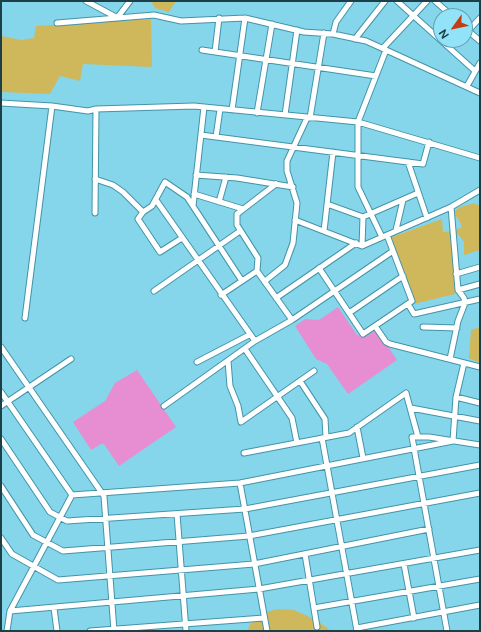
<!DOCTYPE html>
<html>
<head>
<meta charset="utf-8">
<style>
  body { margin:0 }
  #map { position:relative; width:481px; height:632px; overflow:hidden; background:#85d6eb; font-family:"Public Sans",sans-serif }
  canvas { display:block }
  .frame { position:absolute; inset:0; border:2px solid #1d3f47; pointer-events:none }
  .north { position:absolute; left:433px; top:8px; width:40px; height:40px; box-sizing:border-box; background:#92e3f8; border:1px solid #63a1b1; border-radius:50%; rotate:237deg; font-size:11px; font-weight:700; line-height:16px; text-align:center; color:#1d3f47 }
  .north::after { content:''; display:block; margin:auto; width:14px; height:18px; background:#c53c10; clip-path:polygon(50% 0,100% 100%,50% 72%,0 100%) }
</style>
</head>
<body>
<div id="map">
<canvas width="481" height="632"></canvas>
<div class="frame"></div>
<div class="north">N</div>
</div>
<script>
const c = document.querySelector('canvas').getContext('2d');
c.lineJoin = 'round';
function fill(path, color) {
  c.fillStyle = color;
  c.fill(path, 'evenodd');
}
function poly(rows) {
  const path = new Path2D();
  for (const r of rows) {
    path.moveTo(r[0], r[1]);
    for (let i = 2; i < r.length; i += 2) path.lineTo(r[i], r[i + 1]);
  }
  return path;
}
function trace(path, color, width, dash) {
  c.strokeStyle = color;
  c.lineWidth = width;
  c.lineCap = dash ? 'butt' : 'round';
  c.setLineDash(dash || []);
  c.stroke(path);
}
fill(poly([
  [151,1,176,1,169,12,155,8],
  [151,19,152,67,83,64,80,81,60,76,50,94,1,92,1,36,21,40,34,38,36,26],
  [475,203,480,206,480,250,464,255,464,242,459,235,453,232,455,294,414,304,389,238,442,219,443,232,453,231,462,227,458,218,451,214,460,207],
  [480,327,480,363,469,358,471,330],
  [278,609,294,610,318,621,331,631,248,631,249,626,255,618,266,612]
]), '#ceb85b');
fill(poly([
  [338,307,357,335,364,337,377,330,397,360,348,394,327,364,316,359,295,326,305,319,319,320],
  [137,370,176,427,119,466,104,444,101,444,91,450,73,422,105,401,115,383]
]), '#e68ed1');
const minor = poly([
  [86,1,116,17],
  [397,1,475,71],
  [435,1,452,16],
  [117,18,130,1],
  [57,23,154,15,181,21,245,18,304,32,333,34,366,41,386,50],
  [465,28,480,41],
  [468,31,480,18],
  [333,34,336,22,351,1],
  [355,39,385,1],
  [383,48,427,1],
  [202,50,376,76],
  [215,52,219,18],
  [467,86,480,63],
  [1,103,52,106,88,111,96,109,194,106,358,122,480,158],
  [232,110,245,18],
  [257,113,272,24],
  [285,115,297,30],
  [310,118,324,33],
  [201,135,423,164,429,142],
  [216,137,220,109],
  [408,162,427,218],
  [196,175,237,178,293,187],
  [95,179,113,185,123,192,143,212],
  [276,184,237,214,237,225,258,258,257,271,292,320],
  [194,194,243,209],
  [156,200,255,341],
  [219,202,226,177],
  [327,204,363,217,418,193],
  [193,206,204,107],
  [95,213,96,109],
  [295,220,362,246,451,207,480,190],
  [396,230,403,200],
  [324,231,333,152],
  [382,237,358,187,358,122,386,50,480,93],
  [182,238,160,252,138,219,143,212,152,206,165,182,187,197,242,281],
  [362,246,363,217],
  [319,268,363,334,412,301,387,235],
  [456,274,480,267],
  [265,281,285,265,293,243,297,203,287,171,287,161,307,118],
  [458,290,480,284],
  [154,291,240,231],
  [221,295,257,271],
  [276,298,356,243],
  [408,304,414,314,480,299],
  [349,313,403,276],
  [25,318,52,106],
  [375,326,386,342,390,344,480,367],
  [423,327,457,328],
  [1,347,104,496,114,631],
  [245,349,292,418,297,443],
  [450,359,458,321,465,303,464,298,458,290,451,207],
  [228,361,230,386,238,406,241,422,314,371],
  [197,362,249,335],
  [300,381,325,419,326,437],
  [1,392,72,495],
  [456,397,480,403],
  [1,406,71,359],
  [164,406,255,341,292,320,393,251],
  [411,408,480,421],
  [357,427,363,458],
  [322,438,357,631],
  [1,439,50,512,67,521,245,509,480,465],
  [244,453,349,433,406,393,418,437],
  [240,483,267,631],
  [1,486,33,535,63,551,249,536,480,493],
  [72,495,240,483,453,441,456,397,464,363],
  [177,514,186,631],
  [1,538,12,554,58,580,254,564,429,529],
  [305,554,317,627],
  [404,564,414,618],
  [54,608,57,631],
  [314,608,480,579],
  [10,611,259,589,480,550],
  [357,628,480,605],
  [7,631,10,611,72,495],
  [90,631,264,618],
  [447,631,412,437,429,437,480,445]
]);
trace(minor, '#4394a8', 7);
trace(minor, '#fff', 5);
</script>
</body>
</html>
